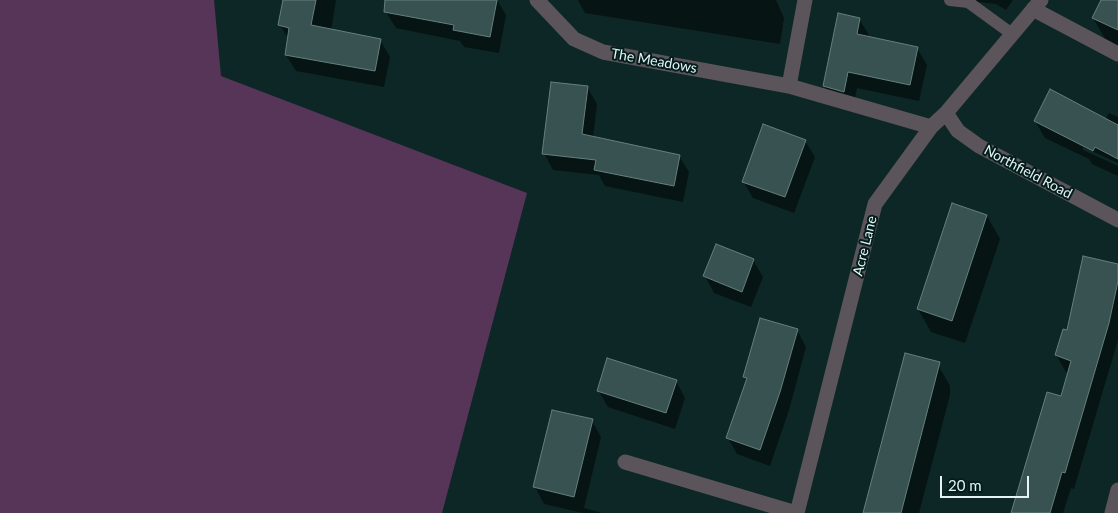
<!DOCTYPE html>
<html>
<head>
<meta charset="utf-8">
<style>
  body { margin:0 }
  #map { position:relative; width:1118px; height:513px; overflow:hidden; background:#0c2725; font-family:Lato,sans-serif }
  canvas { display:block }
  .scale { position:absolute; left:940px; top:476px; width:89px; height:22px; box-sizing:border-box; border:2px solid #e5f4f3; border-top:0; padding-left:6px; font-size:15px; line-height:18px; white-space:nowrap; color:#e5f4f3; -webkit-text-stroke:4px #031d1c; paint-order:stroke }
</style>
</head>
<body>
<div id="map">
<canvas width="1118" height="513"></canvas>
<div class="scale">20 m</div>
</div>
<script>
const c = document.querySelector('canvas').getContext('2d');
c.lineJoin = 'round';
function fill(path, color) {
  c.fillStyle = color;
  c.fill(path, 'evenodd');
}
function poly(rows) {
  const path = new Path2D();
  for (const r of rows) {
    path.moveTo(r[0], r[1]);
    for (let i = 2; i < r.length; i += 2) path.lineTo(r[i], r[i + 1]);
  }
  return path;
}
function trace(path, color, width, dash) {
  c.strokeStyle = color;
  c.lineWidth = width;
  c.lineCap = dash ? 'butt' : 'round';
  c.setLineDash(dash || []);
  c.stroke(path);
}
function drawText(font, color, halo, rows, align = 'center') {
  c.font = font + ' Lato,sans-serif';
  c.lineWidth = 4;
  c.setLineDash([]);
  c.textBaseline = 'middle';
  c.strokeStyle = halo;
  c.fillStyle = color;
  for (const [text, x, y, turn = 0] of rows) {
    c.save();
    c.translate(x, y);
    c.rotate((+turn || 0) * Math.PI / 180);
    c.textAlign = isNaN(turn) ? turn : align;
    if (halo) c.strokeText(text, 0, 0);
    c.fillText(text, 0, 0);
    c.restore();
  }
}
fill(poly([
  [0,0,214,0,221,76,527,193,442,513,0,513]
]), '#573558');
fill(poly([
  [284,0,336,0,331,31,380,40,390,57,384,87,296,71,286,55,289,40,280,25],
  [388,0,497,0,506,15,499,53,464,47,460,41,396,28,386,12],
  [578,0,776,0,784,18,780,44,585,13],
  [961,0,1013,0,1006,10,996,4],
  [1102,0,1118,0,1118,52,1111,49,1093,18],
  [859,19,869,35,868,38,917,48,927,65,919,101,857,88,853,107,833,102,824,86],
  [587,87,597,104,593,138,679,156,689,172,683,202,605,186,599,175,553,170,544,153],
  [1109,113,1118,117,1118,163,1083,147,1083,150,1118,166,1118,176,1092,164,1089,159,1045,138,1035,121,1105,120],
  [805,141,815,157,794,213,753,198,743,181],
  [987,216,1000,239,965,343,931,332,918,309],
  [753,260,763,277,751,307,714,293,705,276],
  [1118,265,1118,340,1074,489,1071,488,1063,513,1012,513,1061,397,1069,373,1066,372,1056,355,1068,332],
  [797,330,806,347,789,410,770,466,737,454,728,438,747,382,745,377],
  [937,363,950,386,950,395,919,513,864,513],
  [676,381,685,398,675,429,608,407,598,390],
  [592,421,601,437,584,508,602,513,583,513,544,504,535,487]
]), '#0007');
const building = poly([
  [283,0,316,0,311,25,381,39,375,71,285,55,289,28,278,25,283,0],
  [385,0,497,0,490,37,453,30,454,25,384,12,385,0],
  [1101,0,1118,0,1118,30,1092,18,1101,0],
  [838,13,860,18,857,34,918,47,910,85,848,72,844,92,823,86,838,13],
  [551,82,588,86,582,134,680,155,674,186,594,170,596,160,542,154,551,82],
  [1050,89,1118,125,1118,159,1095,147,1093,151,1034,121,1050,89],
  [763,124,806,140,785,197,742,182,763,124],
  [952,203,987,215,952,321,917,309,952,203],
  [716,244,754,259,742,292,703,276,716,244],
  [1083,256,1118,264,1118,281,1109,323,1065,473,1062,472,1050,513,1011,513,1047,392,1061,396,1071,361,1055,355,1063,329,1067,330,1083,256],
  [760,318,798,329,780,392,760,450,726,438,747,378,743,377,760,318],
  [905,353,940,362,901,513,863,513,905,353],
  [607,358,677,380,666,413,597,391,607,358],
  [552,410,593,419,574,497,533,487,552,410]
]);
fill(building, '#385251');
trace(building, '#64807e', 1);
trace(poly([
  [950,0,968,2,1012,34]
]), '#5b545b', 12);
trace(poly([
  [537,0,574,39,603,52,789,86,931,127],
  [1033,9,1118,54],
  [789,86,805,0],
  [946,113,958,131,979,146,1118,220],
  [625,462,796,513],
  [797,513,875,204,931,127,946,113,1041,0],
  [1112,513,1118,490]
]), '#5b545b', 15);
drawText('14px', '#e5f4f3', '#031d1c', [
  ["The Meadows",654,61,10],
  ["Northfield Road",1028,172,28],
  ["Acre Lane",865,246,-76]
]);
</script>
</body>
</html>
